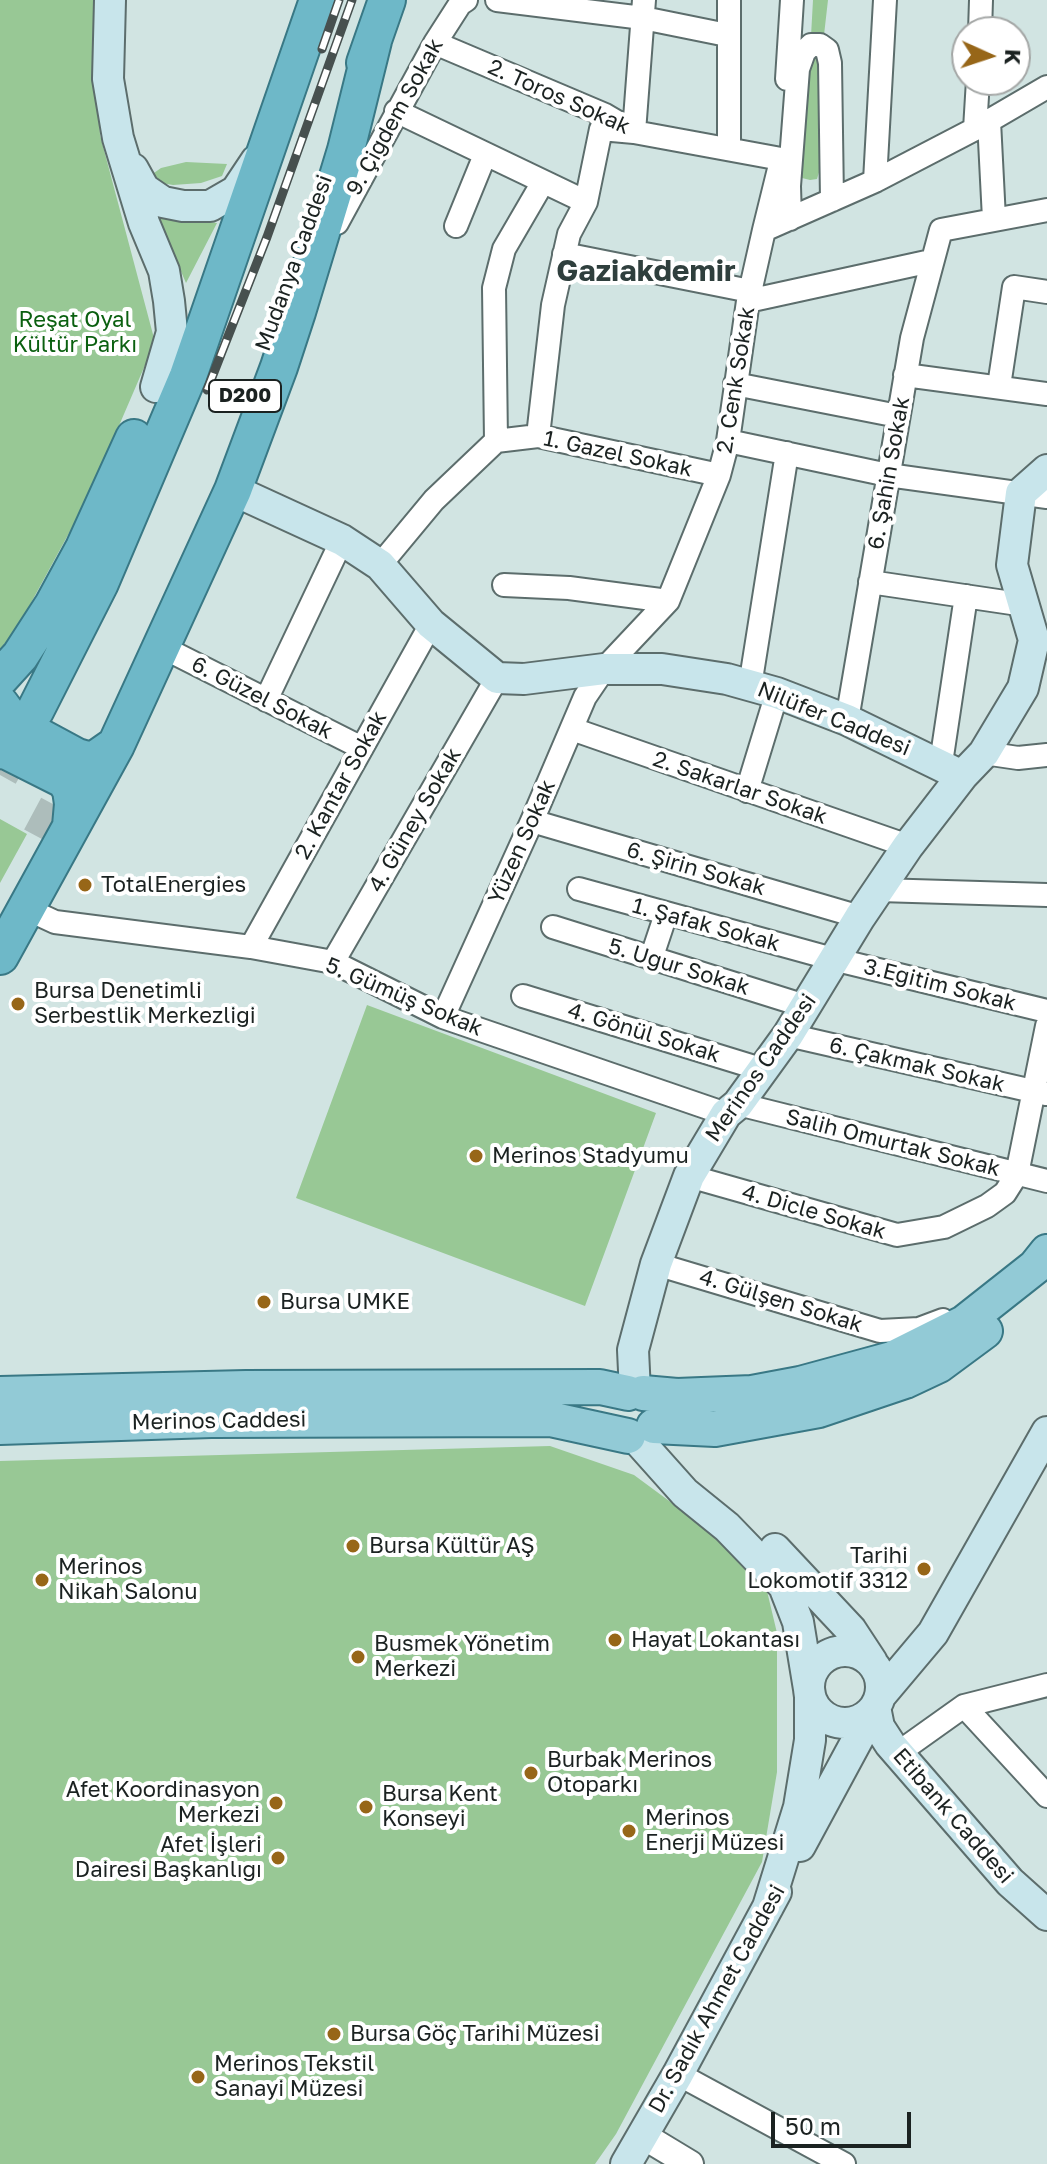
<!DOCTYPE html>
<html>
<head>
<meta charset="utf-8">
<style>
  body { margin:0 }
  #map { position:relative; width:1047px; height:2164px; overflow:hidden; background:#d1e4e2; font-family:"Golos Text",sans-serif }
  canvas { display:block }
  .north { position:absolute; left:951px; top:16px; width:80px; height:80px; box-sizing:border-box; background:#fff; border:2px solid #a4a7a6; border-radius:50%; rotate:93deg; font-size:22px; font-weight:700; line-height:32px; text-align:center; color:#1b2221 }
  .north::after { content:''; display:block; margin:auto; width:28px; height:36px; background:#976618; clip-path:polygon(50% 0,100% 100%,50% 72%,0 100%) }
  .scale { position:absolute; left:771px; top:2112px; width:140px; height:36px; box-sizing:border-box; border:4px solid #1b2221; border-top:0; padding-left:10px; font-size:24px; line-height:28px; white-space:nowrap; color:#1b2221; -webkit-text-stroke:6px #fff; paint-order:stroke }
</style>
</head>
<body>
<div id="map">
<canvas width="1047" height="2164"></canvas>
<div class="north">K</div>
<div class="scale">50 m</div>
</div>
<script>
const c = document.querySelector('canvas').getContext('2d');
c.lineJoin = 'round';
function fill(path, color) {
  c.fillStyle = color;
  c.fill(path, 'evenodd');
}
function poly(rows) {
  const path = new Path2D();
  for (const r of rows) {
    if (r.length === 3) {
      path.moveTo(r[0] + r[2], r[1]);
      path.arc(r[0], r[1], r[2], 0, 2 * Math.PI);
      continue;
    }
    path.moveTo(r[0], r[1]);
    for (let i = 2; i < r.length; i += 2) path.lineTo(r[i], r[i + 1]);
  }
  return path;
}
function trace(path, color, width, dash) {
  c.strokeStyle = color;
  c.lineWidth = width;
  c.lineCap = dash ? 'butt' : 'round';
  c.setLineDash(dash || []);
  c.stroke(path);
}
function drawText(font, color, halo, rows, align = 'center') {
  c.font = font + ' "Golos Text",sans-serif';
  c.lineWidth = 8;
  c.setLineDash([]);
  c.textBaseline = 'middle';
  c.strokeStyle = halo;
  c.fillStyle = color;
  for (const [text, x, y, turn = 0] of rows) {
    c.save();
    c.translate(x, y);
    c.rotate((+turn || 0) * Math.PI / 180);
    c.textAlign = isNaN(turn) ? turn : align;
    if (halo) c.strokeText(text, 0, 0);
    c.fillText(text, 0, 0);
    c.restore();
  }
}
fill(poly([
  [0,0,94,0,100,135,155,342,87,500,20,623,0,650],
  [813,0,828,0,824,35,817,38,811,36],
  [812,50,825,59,820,169,817,179,810,180,802,178,799,170,806,65],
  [186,162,227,164,222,176,201,183,173,185,144,180,161,168],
  [156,214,217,223,186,283],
  [0,819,27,834,0,883],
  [367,1005,656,1113,585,1306,296,1198],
  [550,1446,634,1475,722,1540,767,1591,777,1633,777,1772,762,1862,616,2134,595,2164,0,2164,0,1461]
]), '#98c895');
trace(poly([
  [0,775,27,727],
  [40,838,77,769]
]), '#adbdbb', 36, [36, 18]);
const minor = poly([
  [497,0,643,18,727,35],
  [729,0,729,149],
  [980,32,981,0],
  [435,43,605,115,634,132,781,159],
  [787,79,792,0],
  [396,111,586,202],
  [989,121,994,219],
  [975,129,978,80],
  [875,181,885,0],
  [790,219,789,186,798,69,804,52,811,45,820,45,827,50,830,63,832,200],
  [337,223,435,43,460,4,466,0],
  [456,226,485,155],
  [764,230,781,161],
  [564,254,750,291],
  [748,301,931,261],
  [905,375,1047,394],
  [735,384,898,416],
  [999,386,1014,287,1047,292],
  [538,436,553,305,569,234,586,202,601,129,634,132,644,0],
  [496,441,494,288,504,249,543,182],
  [728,441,888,475,1047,497],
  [380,565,434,500,496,441,538,436,719,475],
  [870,582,1025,605],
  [504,585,569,588,668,601],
  [162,647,362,748],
  [750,686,787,453],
  [266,700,342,540],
  [847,720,912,338,941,230,1047,210],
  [572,729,908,846],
  [984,753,1018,758,1047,755],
  [941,763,966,596],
  [747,791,777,693],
  [532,821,860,917],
  [579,889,833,959,1047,1011],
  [879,890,1047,895],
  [27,909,55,922,251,947,333,962,443,1017,726,1114],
  [553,927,805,1006],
  [251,947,431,624],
  [651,959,666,914],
  [333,962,497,678],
  [523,996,764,1070],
  [443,1017,532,821,585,697,604,669,668,601,719,475,728,441,748,301,764,230,875,181,975,129,1047,87],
  [788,1035,1046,1094],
  [738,1104,1047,1181],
  [689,1176,897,1235,944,1227,987,1206,1005,1193,1017,1174,1047,1026],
  [656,1264,880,1331,919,1329,943,1320],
  [964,1706,1047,1796],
  [898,1753,964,1706,1047,1685],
  [678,2074,844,2164]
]);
const tertiary = poly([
  [642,2135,690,2164]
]);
const secondary = poly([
  [110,0,108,79,118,138,144,223,164,271,169,301,172,332,156,387],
  [133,169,144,189,163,202,183,206,210,206,236,191,256,161],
  [233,490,342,540,380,565,431,624,497,678,524,679,604,669,662,669,727,679,777,693,847,720,962,776,984,753,1023,688,1034,640,1012,565,1021,493,1047,470],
  [635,1392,633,1350,656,1264,689,1176,726,1114,738,1104,788,1035,860,917,908,846,962,776],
  [635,1437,685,1493,727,1527,784,1586,798,1622,810,1695,810,1740,799,1807,768,1907],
  [775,1549,851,1630,872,1662],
  [845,1687,36],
  [880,1696,933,1633,1047,1432],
  [875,1707,879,1727,890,1744,1010,1882,1047,1915],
  [800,1846,875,1707],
  [626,2164,678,2074,776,1892]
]);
const primary = poly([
  [643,1393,677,1396,752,1393,800,1384,892,1359,964,1323,1035,1267,1047,1252],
  [0,1394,246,1388,600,1387,628,1393],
  [654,1426,715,1429,819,1410,905,1381,939,1365,985,1331],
  [0,1427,211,1420,550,1419,628,1436]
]);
const trunk = poly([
  [365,63,387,0],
  [0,678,20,656,53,605,84,548,134,438],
  [0,704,14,723,77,757,87,760,96,759,116,745],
  [35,711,100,583,188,376,318,0],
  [0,750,7,751,65,780,71,790,73,804,71,826],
  [0,956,116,745,233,490,279,367,297,312,346,150,373,41]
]);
trace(minor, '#5c6d6c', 26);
trace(tertiary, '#5c6d6c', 30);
trace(secondary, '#5c6d6c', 34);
trace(primary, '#397885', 38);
trace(trunk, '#397885', 40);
trace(minor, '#fff', 22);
trace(tertiary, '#fff', 26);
trace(secondary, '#c8e5eb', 30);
trace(primary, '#92cad6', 34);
trace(trunk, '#6eb8c8', 36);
const rail = poly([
  [322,49,339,0],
  [207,390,267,237,352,0]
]);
trace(rail, '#47504f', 9);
trace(rail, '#fff', 6, [18]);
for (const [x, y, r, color] of [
  [85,885,8,"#976618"],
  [18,1004,8,"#976618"],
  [476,1156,8,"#976618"],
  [264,1302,8,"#976618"],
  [353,1546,8,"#976618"],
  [924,1569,8,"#976618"],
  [42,1580,8,"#976618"],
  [615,1640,8,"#976618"],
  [358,1657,8,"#976618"],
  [531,1773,8,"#976618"],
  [276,1803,8,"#976618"],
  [366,1807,8,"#976618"],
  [629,1831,8,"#976618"],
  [278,1858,8,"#976618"],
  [334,2034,8,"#976618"],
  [198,2077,8,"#976618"]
]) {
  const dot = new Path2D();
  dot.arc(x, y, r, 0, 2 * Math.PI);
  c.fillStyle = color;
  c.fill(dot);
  trace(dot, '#fff', 3);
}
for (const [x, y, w] of [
  [245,396,72]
]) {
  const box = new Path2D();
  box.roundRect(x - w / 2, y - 16, w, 32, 6);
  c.fillStyle = '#fff';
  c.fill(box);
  trace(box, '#1b2221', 2);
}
drawText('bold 20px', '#1b2221', null, [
  ["D200",245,396]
]);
drawText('22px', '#1b2221', '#fff', [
  ["2. Toros Sokak",559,97,24],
  ["9. Çiğdem Sokak",395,117,-61],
  ["Mudanya Caddesi",294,263,-70],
  ["2. Cenk Sokak",736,380,-81],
  ["1. Gazel Sokak",618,454,12],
  ["6. Şahin Sokak",889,473,-80],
  ["6. Güzel Sokak",262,698,27],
  ["Nilüfer Caddesi",834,719,22],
  ["2. Kantar Sokak",341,785,-61],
  ["2. Sakarlar Sokak",740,788,19],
  ["4. Güney Sokak",415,820,-60],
  ["Yüzen Sokak",522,842,-66],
  ["6. Şirin Sokak",696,869,16],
  ["1. Şafak Sokak",706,925,15],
  ["5. Uğur Sokak",679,967,17],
  ["3.Eğitim Sokak",940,985,14],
  ["5. Gümüş Sokak",404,997,23],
  ["4. Gönül Sokak",644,1033,17],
  ["6. Çakmak Sokak",917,1065,13],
  ["Merinos Caddesi",761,1068,-55],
  ["Salih Omurtak Sokak",893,1143,14],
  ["4. Dicle Sokak",814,1212,16],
  ["4. Gülşen Sokak",781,1301,17],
  ["Merinos Caddesi",219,1421,-1],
  ["Etibank Caddesi",953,1816,49],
  ["Dr. Sadık Ahmet Caddesi",717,1999,-61]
]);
drawText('22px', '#0b6010', '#fff', [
  ["Reşat Oyal",75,320],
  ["Kültür Parkı",75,345]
]);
drawText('22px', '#1b2221', '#fff', [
  ["TotalEnergies",101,885],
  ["Bursa Denetimli",34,991],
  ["Serbestlik Merkezliği",34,1016],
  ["Merinos Stadyumu",492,1156],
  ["Bursa UMKE",280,1302],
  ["Bursa Kültür AŞ",369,1546],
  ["Tarihi",908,1556,"right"],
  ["Lokomotif 3312",908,1581,"right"],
  ["Merinos",58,1567],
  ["Nikah Salonu",58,1592],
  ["Hayat Lokantası",631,1640],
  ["Busmek Yönetim",374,1644],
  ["Merkezi",374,1669],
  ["Burbak Merinos",547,1760],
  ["Otoparkı",547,1785],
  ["Afet Koordinasyon",260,1790,"right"],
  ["Merkezi",260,1815,"right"],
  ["Bursa Kent",382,1794],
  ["Konseyi",382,1819],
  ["Merinos",645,1818],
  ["Enerji Müzesi",645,1843],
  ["Afet İşleri",262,1845,"right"],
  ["Dairesi Başkanlığı",262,1870,"right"],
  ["Bursa Göç Tarihi Müzesi",350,2034],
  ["Merinos Tekstil",214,2064],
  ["Sanayi Müzesi",214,2089]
], 'left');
drawText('bold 30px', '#2f3f3d', '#fff', [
  ["Gaziakdemir",646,271]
]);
</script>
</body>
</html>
